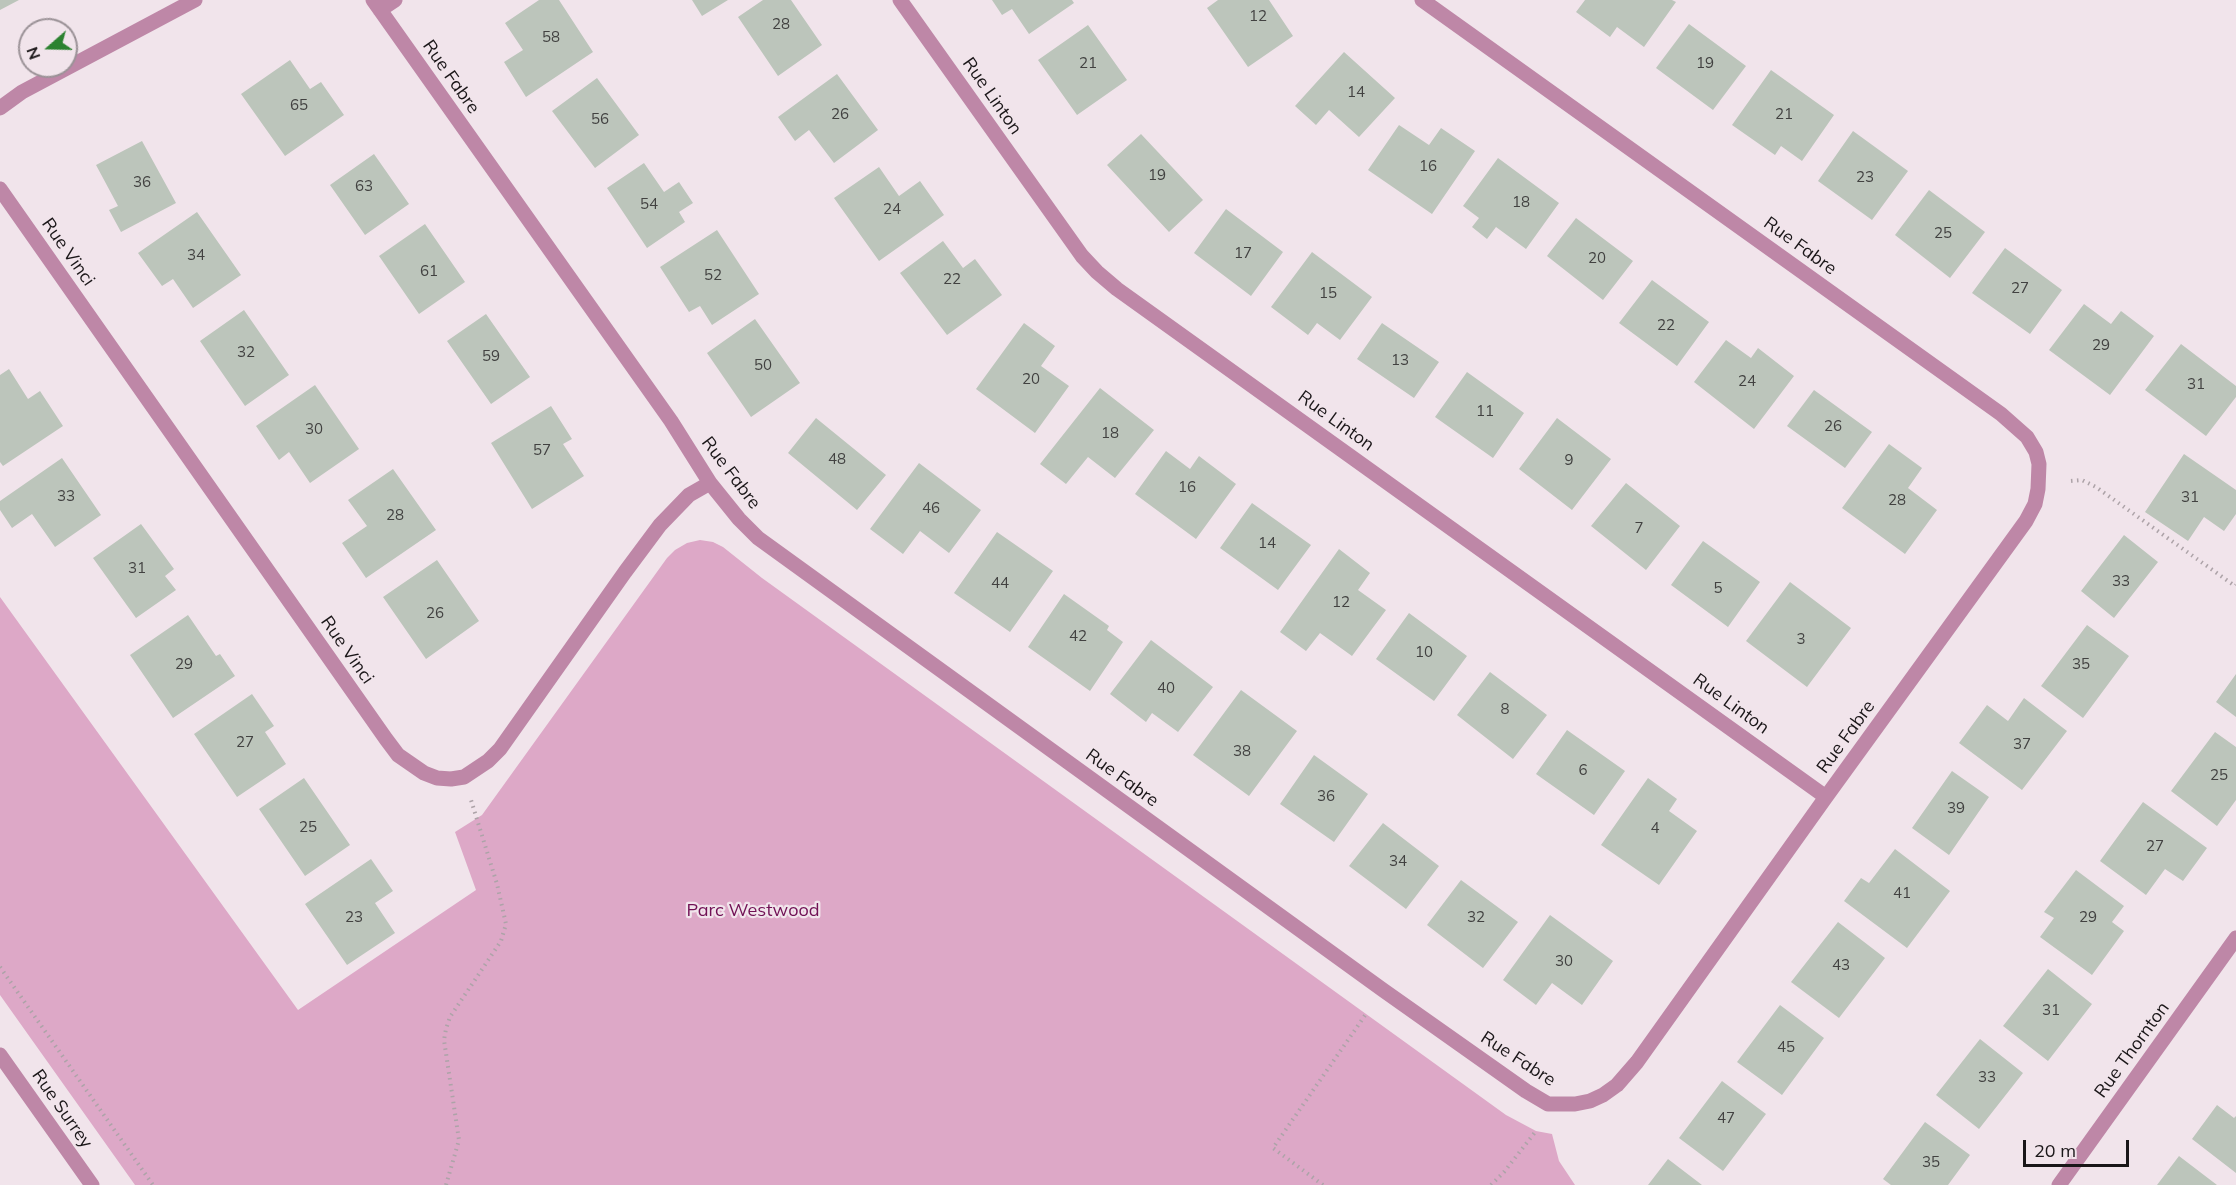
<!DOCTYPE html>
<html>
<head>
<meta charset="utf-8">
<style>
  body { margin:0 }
  #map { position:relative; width:2236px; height:1185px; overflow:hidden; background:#f1e4eb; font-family:Mulish,sans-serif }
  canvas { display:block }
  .north { position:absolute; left:18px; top:18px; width:60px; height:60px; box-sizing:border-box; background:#f1e4eb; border:2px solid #9b9297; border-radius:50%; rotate:250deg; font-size:16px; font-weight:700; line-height:24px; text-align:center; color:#1a1618 }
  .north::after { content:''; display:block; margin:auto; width:21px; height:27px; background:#2c8230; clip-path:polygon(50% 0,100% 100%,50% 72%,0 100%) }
  .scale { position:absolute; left:2023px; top:1140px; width:106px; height:27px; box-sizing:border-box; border:3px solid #1a1618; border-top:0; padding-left:8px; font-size:18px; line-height:21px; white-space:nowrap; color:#1a1618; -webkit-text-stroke:4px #f1e4eb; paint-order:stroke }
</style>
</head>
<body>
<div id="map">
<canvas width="2236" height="1185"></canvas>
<div class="north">N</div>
<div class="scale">20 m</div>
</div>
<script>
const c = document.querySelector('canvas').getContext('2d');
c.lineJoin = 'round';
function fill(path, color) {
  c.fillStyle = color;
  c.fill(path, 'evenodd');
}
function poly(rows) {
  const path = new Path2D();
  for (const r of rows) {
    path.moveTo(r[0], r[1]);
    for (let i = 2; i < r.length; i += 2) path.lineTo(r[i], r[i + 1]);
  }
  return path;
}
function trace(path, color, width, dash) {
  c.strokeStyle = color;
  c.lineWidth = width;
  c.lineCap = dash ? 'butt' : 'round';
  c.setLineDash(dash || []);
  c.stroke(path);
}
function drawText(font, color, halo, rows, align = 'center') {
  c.font = font + ' Mulish,sans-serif';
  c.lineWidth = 4.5;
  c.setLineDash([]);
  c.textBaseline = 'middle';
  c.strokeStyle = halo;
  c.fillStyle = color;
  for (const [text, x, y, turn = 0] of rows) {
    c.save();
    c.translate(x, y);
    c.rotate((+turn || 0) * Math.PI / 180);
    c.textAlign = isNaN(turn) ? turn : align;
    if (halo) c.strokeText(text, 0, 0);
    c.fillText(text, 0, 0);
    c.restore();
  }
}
fill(poly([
  [700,540,713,542,723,547,762,578,1506,1115,1536,1131,1552,1134,1559,1161,1575,1185,135,1185,0,995,0,597,298,1010,476,890,455,832,482,815,667,558,675,550,687,543]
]), '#dda8c7');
fill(poly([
  [0,0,19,0,0,10],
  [539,0,559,0,593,52,526,97,504,62,523,50,505,23],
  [692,0,728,0,702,16],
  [763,0,791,0,822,45,778,76,738,17],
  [992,0,1072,0,1074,3,1029,34,1012,9,1002,15],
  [1218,0,1269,0,1293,36,1248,67,1207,8],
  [1585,0,1672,0,1676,2,1644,47,1617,27,1610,37,1576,12],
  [1689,24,1746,66,1713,110,1656,68],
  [1088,25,1127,80,1077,115,1038,60],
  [1344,52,1395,98,1359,137,1329,110,1316,125,1295,106],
  [290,60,310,89,321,82,344,115,285,156,241,94],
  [1771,70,1834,115,1802,161,1781,146,1775,155,1732,125],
  [837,74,878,130,834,163,809,130,795,141,778,117],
  [597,78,639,135,595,168,552,111],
  [1399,125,1429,145,1441,128,1475,151,1432,214,1368,170],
  [1853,131,1908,171,1872,220,1818,181],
  [1141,134,1203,200,1169,232,1107,165],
  [142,141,176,203,121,232,109,210,118,206,96,165],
  [374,154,409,204,365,235,330,185],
  [1498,158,1559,203,1526,249,1496,227,1487,239,1472,227,1479,218,1463,206],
  [644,163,664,192,679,182,693,203,679,212,685,222,647,248,607,188],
  [879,167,899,196,920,181,944,215,879,261,834,198],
  [1929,190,1985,232,1950,278,1895,235],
  [1226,209,1283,252,1251,296,1194,253],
  [197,212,241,275,193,308,173,279,162,286,138,253],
  [1576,218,1633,261,1603,300,1547,256],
  [425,224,465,282,419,314,379,256],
  [717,230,759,294,712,325,700,306,689,312,660,267],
  [943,241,963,268,975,259,1002,295,947,335,900,273],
  [2005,248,2062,290,2030,334,1972,293],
  [1312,252,1372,297,1340,340,1317,323,1308,335,1271,307],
  [1652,280,1709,322,1677,366,1619,323],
  [2084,304,2111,324,2121,311,2154,336,2110,395,2049,350],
  [244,310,289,375,245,406,200,341],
  [486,314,530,377,491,404,447,341],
  [755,319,800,383,751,417,707,353],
  [1024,323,1055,346,1041,366,1069,386,1035,433,976,389],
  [1382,323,1439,362,1414,398,1357,359],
  [1726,340,1751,358,1758,348,1794,376,1754,429,1694,382],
  [2181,344,2236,386,2236,397,2206,436,2145,390],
  [9,369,28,399,40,391,63,426,3,466,0,462,0,375],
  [1467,372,1524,413,1493,458,1435,417],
  [315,385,359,449,310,483,289,452,279,460,256,426],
  [1100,388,1154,430,1115,478,1088,457,1066,484,1040,464],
  [1814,390,1872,432,1845,468,1787,426],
  [551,406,572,439,563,444,584,476,532,509,491,443],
  [816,418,886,475,857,510,788,453],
  [1557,418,1611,459,1572,510,1519,469],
  [1889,444,1922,468,1908,488,1937,510,1905,554,1842,508],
  [1166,451,1190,469,1199,456,1236,484,1196,539,1135,494],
  [2184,454,2236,490,2236,514,2224,531,2204,517,2188,541,2145,512],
  [62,458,101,515,55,547,32,514,12,528,0,510,0,501],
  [919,463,981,510,949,553,920,531,903,554,870,529],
  [393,469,436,530,366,578,342,543,367,526,348,500],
  [1626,483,1680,526,1646,570,1591,526],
  [1252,503,1311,545,1278,590,1220,548],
  [141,524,174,569,165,576,176,590,136,618,93,558],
  [997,532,1053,571,1010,632,954,593],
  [2124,535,2158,562,2114,618,2081,591],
  [1703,541,1760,582,1728,627,1671,585],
  [1339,549,1370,573,1358,590,1386,610,1352,656,1320,633,1306,651,1280,632],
  [437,560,479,621,426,659,383,597],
  [1790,582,1851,628,1807,687,1746,641],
  [1064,594,1109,626,1107,630,1123,642,1090,691,1028,647],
  [1409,613,1467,656,1434,701,1376,659],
  [188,615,216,656,220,654,235,676,173,718,130,655],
  [2087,625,2129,656,2083,718,2041,686],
  [1151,640,1213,687,1178,732,1152,713,1146,722,1110,694],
  [1490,672,1547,715,1513,759,1457,715],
  [2236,674,2236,717,2216,702],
  [1241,690,1297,731,1249,796,1193,755],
  [252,694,274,726,265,732,286,764,237,797,194,734],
  [2024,698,2067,731,2022,790,1959,743,1987,705,2008,721],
  [1567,730,1625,771,1594,815,1536,774],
  [2215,732,2236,747,2236,800,2217,826,2171,791],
  [1314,755,1368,794,1334,842,1280,804],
  [1952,771,1989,797,1949,855,1912,828],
  [304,778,350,845,305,876,259,809],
  [1648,778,1677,799,1669,811,1697,831,1659,885,1601,845],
  [2143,802,2207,848,2183,881,2165,869,2146,895,2100,861],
  [1383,823,1439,866,1406,909,1349,866],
  [1895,849,1950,891,1907,948,1844,901,1861,878,1869,883],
  [371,859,393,891,375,903,395,933,347,965,305,904],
  [2076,870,2124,906,2112,922,2124,931,2092,975,2040,937,2054,918,2044,912],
  [1461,880,1518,922,1483,968,1427,925],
  [1550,915,1613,961,1582,1005,1552,983,1536,1005,1503,980],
  [1838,922,1885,958,1839,1018,1791,982],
  [2048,969,2092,1004,2048,1061,2003,1026],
  [1780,1005,1824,1038,1782,1095,1737,1062],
  [1980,1039,2023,1073,1979,1129,1936,1095],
  [1722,1081,1766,1114,1723,1171,1679,1138],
  [2217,1105,2234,1118,2236,1116,2236,1173,2192,1139],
  [1925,1122,1970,1155,1948,1185,1891,1185,1883,1179],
  [2179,1156,2217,1185,2157,1185],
  [1668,1159,1702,1185,1648,1185]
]), '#bcc5bb');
trace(poly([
  [2071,481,2082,480,2096,487,2235,586,2236,585],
  [0,967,153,1185],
  [446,1185,459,1140,444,1040,446,1029,450,1017,501,941,506,924,497,884,471,800],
  [1323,1185,1273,1148,1366,1014],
  [1491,1185,1504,1172,1536,1131]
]), '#ada3a8', 4, [1.5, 4.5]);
trace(poly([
  [373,0,671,421,710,483,739,519,758,538,1383,990,1526,1091,1548,1104,1575,1104,1590,1101,1603,1095,1617,1085,1637,1062,1826,797,2026,521,2035,504,2038,489,2039,464,2036,452,2027,437,2001,414,1422,0],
  [900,0,1082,256,1097,272,1117,289,1826,797],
  [380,10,395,0],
  [0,108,22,92,195,0],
  [0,189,386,739,398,755,424,773,437,778,451,779,464,777,488,761,500,749,625,572,660,525,689,495,710,483],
  [0,1055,92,1185],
  [2059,1185,2236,938]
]), '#be87a7', 15);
drawText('15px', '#424241', null, [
  ["12",1258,16],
  ["28",781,24],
  ["58",551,37],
  ["21",1088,63],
  ["19",1705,63],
  ["14",1356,92],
  ["65",299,105],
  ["26",840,114],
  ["21",1784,114],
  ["56",600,119],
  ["16",1428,166],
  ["19",1157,175],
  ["23",1865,177],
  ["36",142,182],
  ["63",364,186],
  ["18",1521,202],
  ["54",649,204],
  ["24",892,209],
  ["25",1943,233],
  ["17",1243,253],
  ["34",196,255],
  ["20",1597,258],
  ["61",429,271],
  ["52",713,275],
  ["22",952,279],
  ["27",2020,288],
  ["15",1328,293],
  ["22",1666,325],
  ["29",2101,345],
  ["32",246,352],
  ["59",491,356],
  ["13",1400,360],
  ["50",763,365],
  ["20",1031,379],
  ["24",1747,381],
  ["31",2196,384],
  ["11",1485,411],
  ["26",1833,426],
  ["30",314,429],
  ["18",1110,433],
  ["57",542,450],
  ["48",837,459],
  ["9",1569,460],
  ["16",1187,487],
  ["33",66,496],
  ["31",2190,497],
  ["28",1897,500],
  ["46",931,508],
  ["28",395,515],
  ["7",1639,528],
  ["14",1267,543],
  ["31",137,568],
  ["33",2121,581],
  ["44",1000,583],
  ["5",1718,588],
  ["12",1341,602],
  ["26",435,613],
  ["42",1078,636],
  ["3",1801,639],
  ["10",1424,652],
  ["29",184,664],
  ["35",2081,664],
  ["40",1166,688],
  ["8",1505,709],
  ["27",245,742],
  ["37",2022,744],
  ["38",1242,751],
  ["6",1583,770],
  ["25",2219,775],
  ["36",1326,796],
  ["39",1956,808],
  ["25",308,827],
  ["4",1655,828],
  ["27",2155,846],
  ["34",1398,861],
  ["41",1902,893],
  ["23",354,917],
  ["32",1476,917],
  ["29",2088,917],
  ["30",1564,961],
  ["43",1841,965],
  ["31",2051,1010],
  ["45",1786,1047],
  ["33",1987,1077],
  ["47",1726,1118],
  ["35",1931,1162]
]);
drawText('18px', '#1a1618', '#f1e4eb', [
  ["Rue Fabre",451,77,55],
  ["Rue Linton",992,96,55],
  ["Rue Fabre",1800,246,36],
  ["Rue Vinci",68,252,55],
  ["Rue Linton",1336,421,36],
  ["Rue Fabre",731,473,53],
  ["Rue Vinci",347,650,55],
  ["Rue Linton",1731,704,36],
  ["Rue Fabre",1846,737,-54],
  ["Rue Fabre",1122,778,36],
  ["Rue Thornton",2132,1050,-54],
  ["Rue Fabre",1518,1059,33],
  ["Rue Surrey",62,1109,55]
]);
drawText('18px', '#711155', '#f1e4eb', [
  ["Parc Westwood",753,911]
]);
</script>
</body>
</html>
